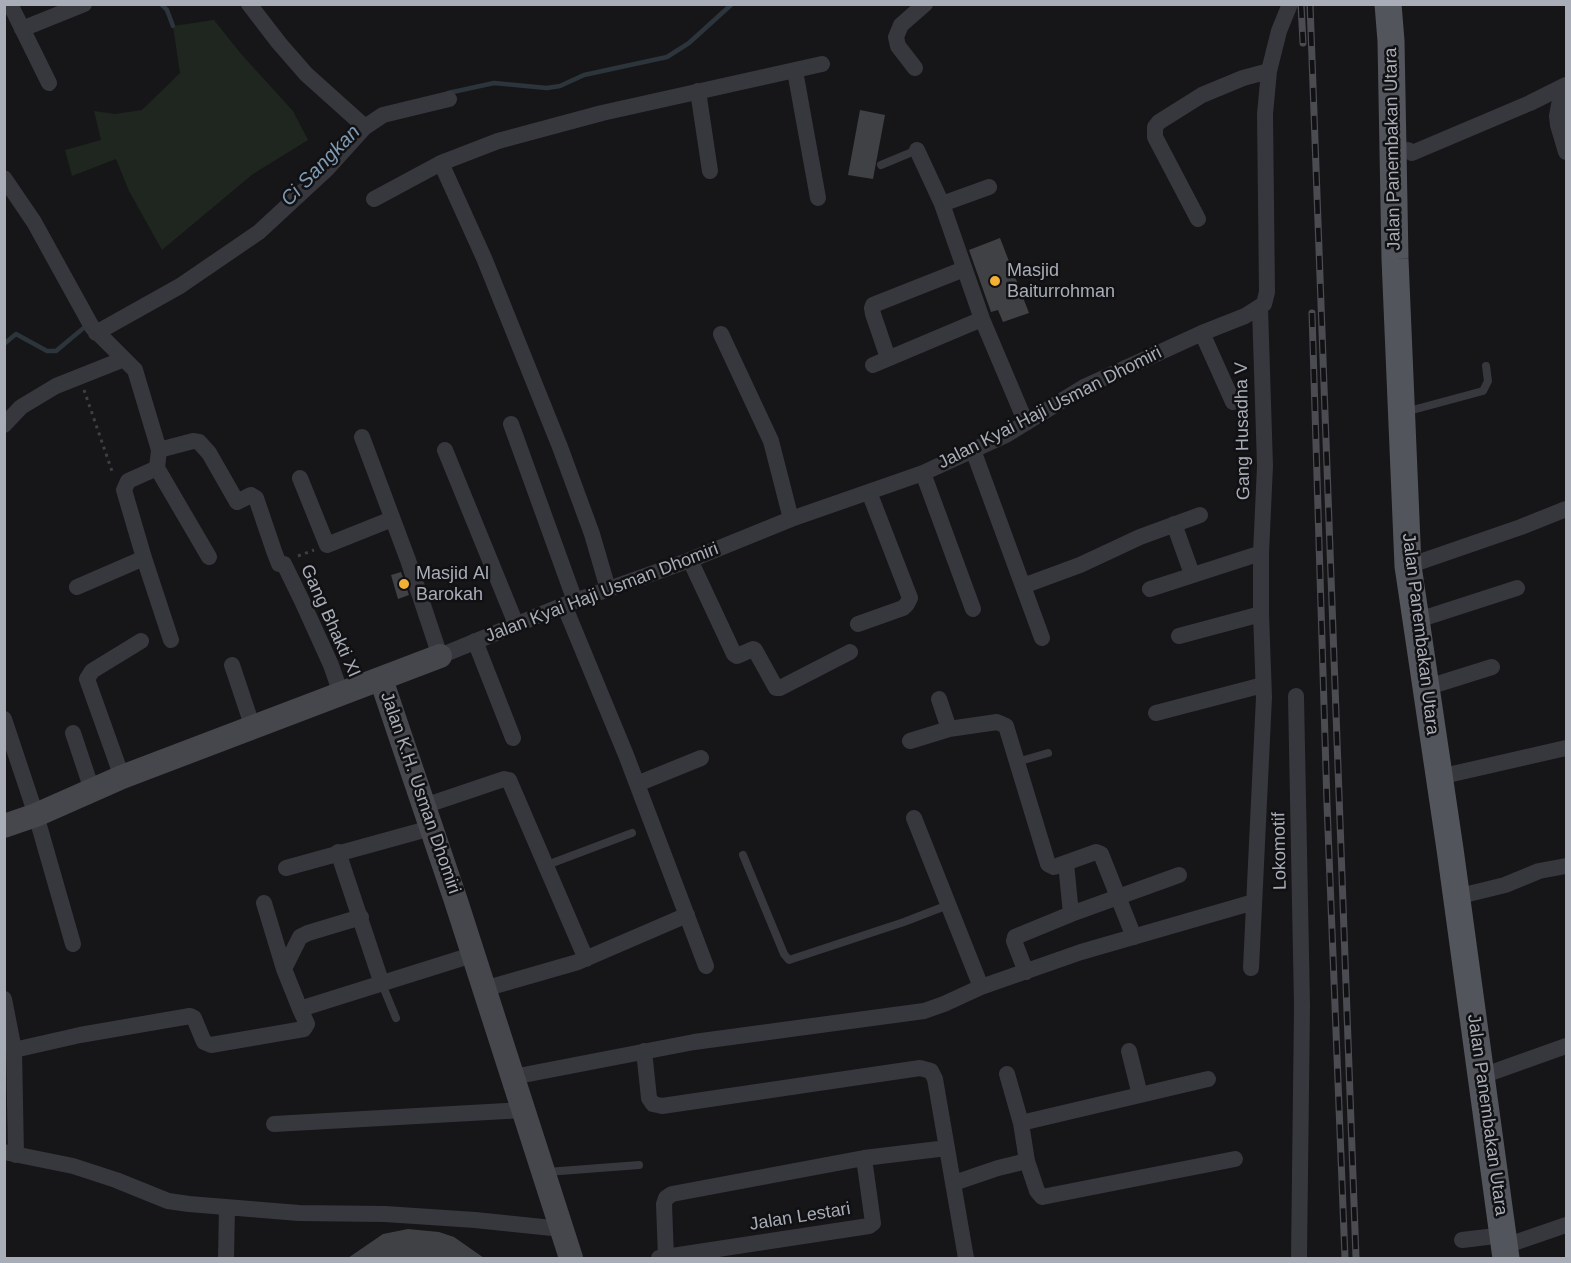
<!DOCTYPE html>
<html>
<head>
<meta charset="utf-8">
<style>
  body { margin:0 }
  #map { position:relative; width:1571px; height:1263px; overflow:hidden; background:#161618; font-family:Arial,sans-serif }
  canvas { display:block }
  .frame { position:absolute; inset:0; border:6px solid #a8adb8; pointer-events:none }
</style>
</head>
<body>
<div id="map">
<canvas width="1571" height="1263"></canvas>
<div class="frame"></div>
</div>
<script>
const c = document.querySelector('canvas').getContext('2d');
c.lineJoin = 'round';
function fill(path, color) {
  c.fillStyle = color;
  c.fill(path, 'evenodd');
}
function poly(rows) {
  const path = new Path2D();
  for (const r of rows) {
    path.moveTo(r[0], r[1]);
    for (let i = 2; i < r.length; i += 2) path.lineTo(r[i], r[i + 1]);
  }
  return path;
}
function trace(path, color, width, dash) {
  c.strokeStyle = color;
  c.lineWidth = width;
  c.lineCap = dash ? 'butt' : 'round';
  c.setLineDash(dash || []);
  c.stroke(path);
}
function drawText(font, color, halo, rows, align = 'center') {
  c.font = font + ' Arial,sans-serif';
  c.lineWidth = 5;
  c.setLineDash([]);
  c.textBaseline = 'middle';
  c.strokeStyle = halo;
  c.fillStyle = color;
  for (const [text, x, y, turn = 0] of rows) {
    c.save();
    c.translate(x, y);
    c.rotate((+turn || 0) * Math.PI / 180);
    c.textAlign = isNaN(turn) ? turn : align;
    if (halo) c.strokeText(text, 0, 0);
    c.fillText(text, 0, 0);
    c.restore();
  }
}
fill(poly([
  [214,20,242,55,293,111,308,140,253,174,162,250,129,191,116,159,72,176,65,150,101,140,94,111,115,114,142,110,180,73,173,26]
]), '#1e261f');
trace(poly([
  [161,4,167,10,173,26],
  [448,93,494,83,547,88,560,86,584,75,667,57,689,43,732,4],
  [4,344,16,334,47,351,56,351,86,326]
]), '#2c353c', 4.5);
fill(poly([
  [860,110,885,115,873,179,848,175],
  [1000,238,1029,313,1003,322,998,310,991,312,969,250],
  [401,572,409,595,398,599,391,575],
  [408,1229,439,1232,454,1237,484,1258,348,1258,383,1234]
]), '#404145');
trace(poly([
  [84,390,113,474],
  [298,556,314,550]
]), '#3d3f44', 3, [3, 4.5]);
trace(poly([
  [881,165,917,150],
  [1405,412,1483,391,1488,381,1486,366],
  [1017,762,1048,753],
  [743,855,784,954,789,960,904,922,948,905],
  [547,865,632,833],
  [382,984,396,1018],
  [547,1172,639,1165]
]), '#37383d', 8);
trace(poly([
  [10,4,49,83],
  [249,4,279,43,306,74,365,127],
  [22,29,84,4],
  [915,68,898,46,896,37,901,25,925,4],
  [795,71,818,198],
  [698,91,710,171],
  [1566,91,1559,105,1557,116,1558,125,1566,152],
  [917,150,942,204,982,319,1026,423],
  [1393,154,1408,150,1412,153,1530,103,1566,85],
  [441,163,484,258,560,447,592,534,608,589],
  [4,178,34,222,92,327,135,370,159,450,157,468,209,557],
  [374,199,441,163,498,141,602,113,822,64],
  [942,204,989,187],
  [1198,219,1155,137,1155,127,1159,122,1202,95,1243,78,1269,71],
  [96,333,180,286,259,232,327,169,365,127,383,115,449,99],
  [1202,333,1233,402],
  [721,334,771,441,791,519],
  [888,358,873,314,872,308,873,305,964,269],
  [873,365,982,319],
  [511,424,575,601],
  [4,425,21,407,56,386,124,359],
  [362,437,408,560,440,656,564,605,690,560,791,519,923,473,1006,435,1084,387,1202,333,1245,316,1264,304,1267,292,1265,114,1269,71,1279,31,1290,4],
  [159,450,193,441,199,442,209,453,237,502,251,495,256,498,274,551,279,564,284,564,302,601,331,665,341,694],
  [445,450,516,624],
  [973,450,1042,638],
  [157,468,128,481,124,490,144,558,171,640],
  [923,473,973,609],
  [300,478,327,545,392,519],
  [1174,524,1192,574],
  [690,560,734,654,737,656,753,649,755,650,776,688,780,688,850,652],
  [1408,566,1521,527,1566,509],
  [1023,586,1080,565,1140,537,1200,515],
  [77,587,144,558],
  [1150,589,1261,553],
  [564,605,626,755,706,966],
  [1415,621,1517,588],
  [858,624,903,608,907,604,910,598,869,492],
  [1179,636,1261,614,1261,553,1265,466,1260,308],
  [475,641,513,738],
  [232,665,253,728],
  [1425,688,1492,667],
  [1296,696,1302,1006,1299,1258],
  [939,699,949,729],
  [1156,713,1263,685],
  [4,719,36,815,73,944],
  [73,733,92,790],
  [910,741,949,729,997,722,1006,726,1048,864,1054,867,1096,852,1101,854,1134,937],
  [122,777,87,679,92,671,141,641],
  [1439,777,1566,748],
  [637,784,701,758],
  [424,806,504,779,509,780,586,959],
  [914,818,981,987],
  [338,852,382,984],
  [1066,863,1071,914],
  [286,868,431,828],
  [1456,897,1505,885,1539,871,1566,866],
  [264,903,284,969,300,1009,472,955],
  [1251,968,1264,697,1261,614],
  [284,969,300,937,308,933,361,917],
  [1026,972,1014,941,1015,937,1071,914,1179,875],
  [484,989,578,962,687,915],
  [4,999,14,1050,16,1155],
  [14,1050,80,1035,190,1016,194,1018,204,1042,211,1045,304,1029,307,1024,300,1009],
  [644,1051,649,1098,653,1104,662,1106,920,1068,931,1071,935,1079,966,1258],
  [1129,1051,1140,1095],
  [1007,1074,1021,1123,1027,1161,1037,1191,1042,1197,1235,1159],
  [1482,1076,1566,1046],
  [513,1077,694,1042,924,1011,944,1004,981,987,1081,952,1254,902],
  [1021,1123,1208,1079],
  [274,1124,524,1110],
  [4,1152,73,1166,116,1180,168,1201,189,1204,299,1213,385,1214,475,1220,562,1229],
  [954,1183,998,1168,1027,1161],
  [1462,1240,1504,1235],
  [1505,1246,1566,1225],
  [226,1258,227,1207],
  [659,1258,869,1226,873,1223,864,1158],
  [666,1258,664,1204,666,1198,672,1194,864,1158,947,1148]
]), '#37383d', 16);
trace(poly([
  [381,679,456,901,571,1258],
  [4,826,36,815,122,777,440,656]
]), '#45474d', 24);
trace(poly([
  [1388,4,1391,41,1395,259,1408,566,1450,849,1506,1258]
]), '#53555c', 27);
const rail = poly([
  [1301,4,1303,43],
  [1310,4,1356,1258],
  [1312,313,1327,804,1345,1258]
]);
trace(rail, '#4a4c52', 7);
trace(rail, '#111113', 4.5, [14]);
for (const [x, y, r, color] of [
  [995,281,6,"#f2b134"],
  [404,584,6,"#f2b134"]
]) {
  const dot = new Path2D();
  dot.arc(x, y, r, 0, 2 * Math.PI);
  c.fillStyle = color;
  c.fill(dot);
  trace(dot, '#111113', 2);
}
drawText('18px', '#a8adb8', '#111113', [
  ["Jalan Panembakan Utara",1393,149,-91],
  ["Jalan Kyai Haji Usman Dhomiri",1050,408,-27],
  ["Gang Husadha V",1243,431,-91],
  ["Jalan Kyai Haji Usman Dhomiri",602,593,-21],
  ["Gang Bhakti XI",330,621,66],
  ["Jalan Panembakan Utara",1420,634,83],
  ["Jalan K.H. Usman Dhomiri",420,793,71],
  ["Lokomotif",1280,851,-91],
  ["Jalan Panembakan Utara",1487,1115,82],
  ["Jalan Lestari",800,1217,-9]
]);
drawText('18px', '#a8adb8', '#111113', [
  ["Masjid",1007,271],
  ["Baiturrohman",1007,292],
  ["Masjid Al",416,574],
  ["Barokah",416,595]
], 'left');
drawText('italic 20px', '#7f9bb3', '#111113', [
  ["Ci Sangkan",321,166,-46]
]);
</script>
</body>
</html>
